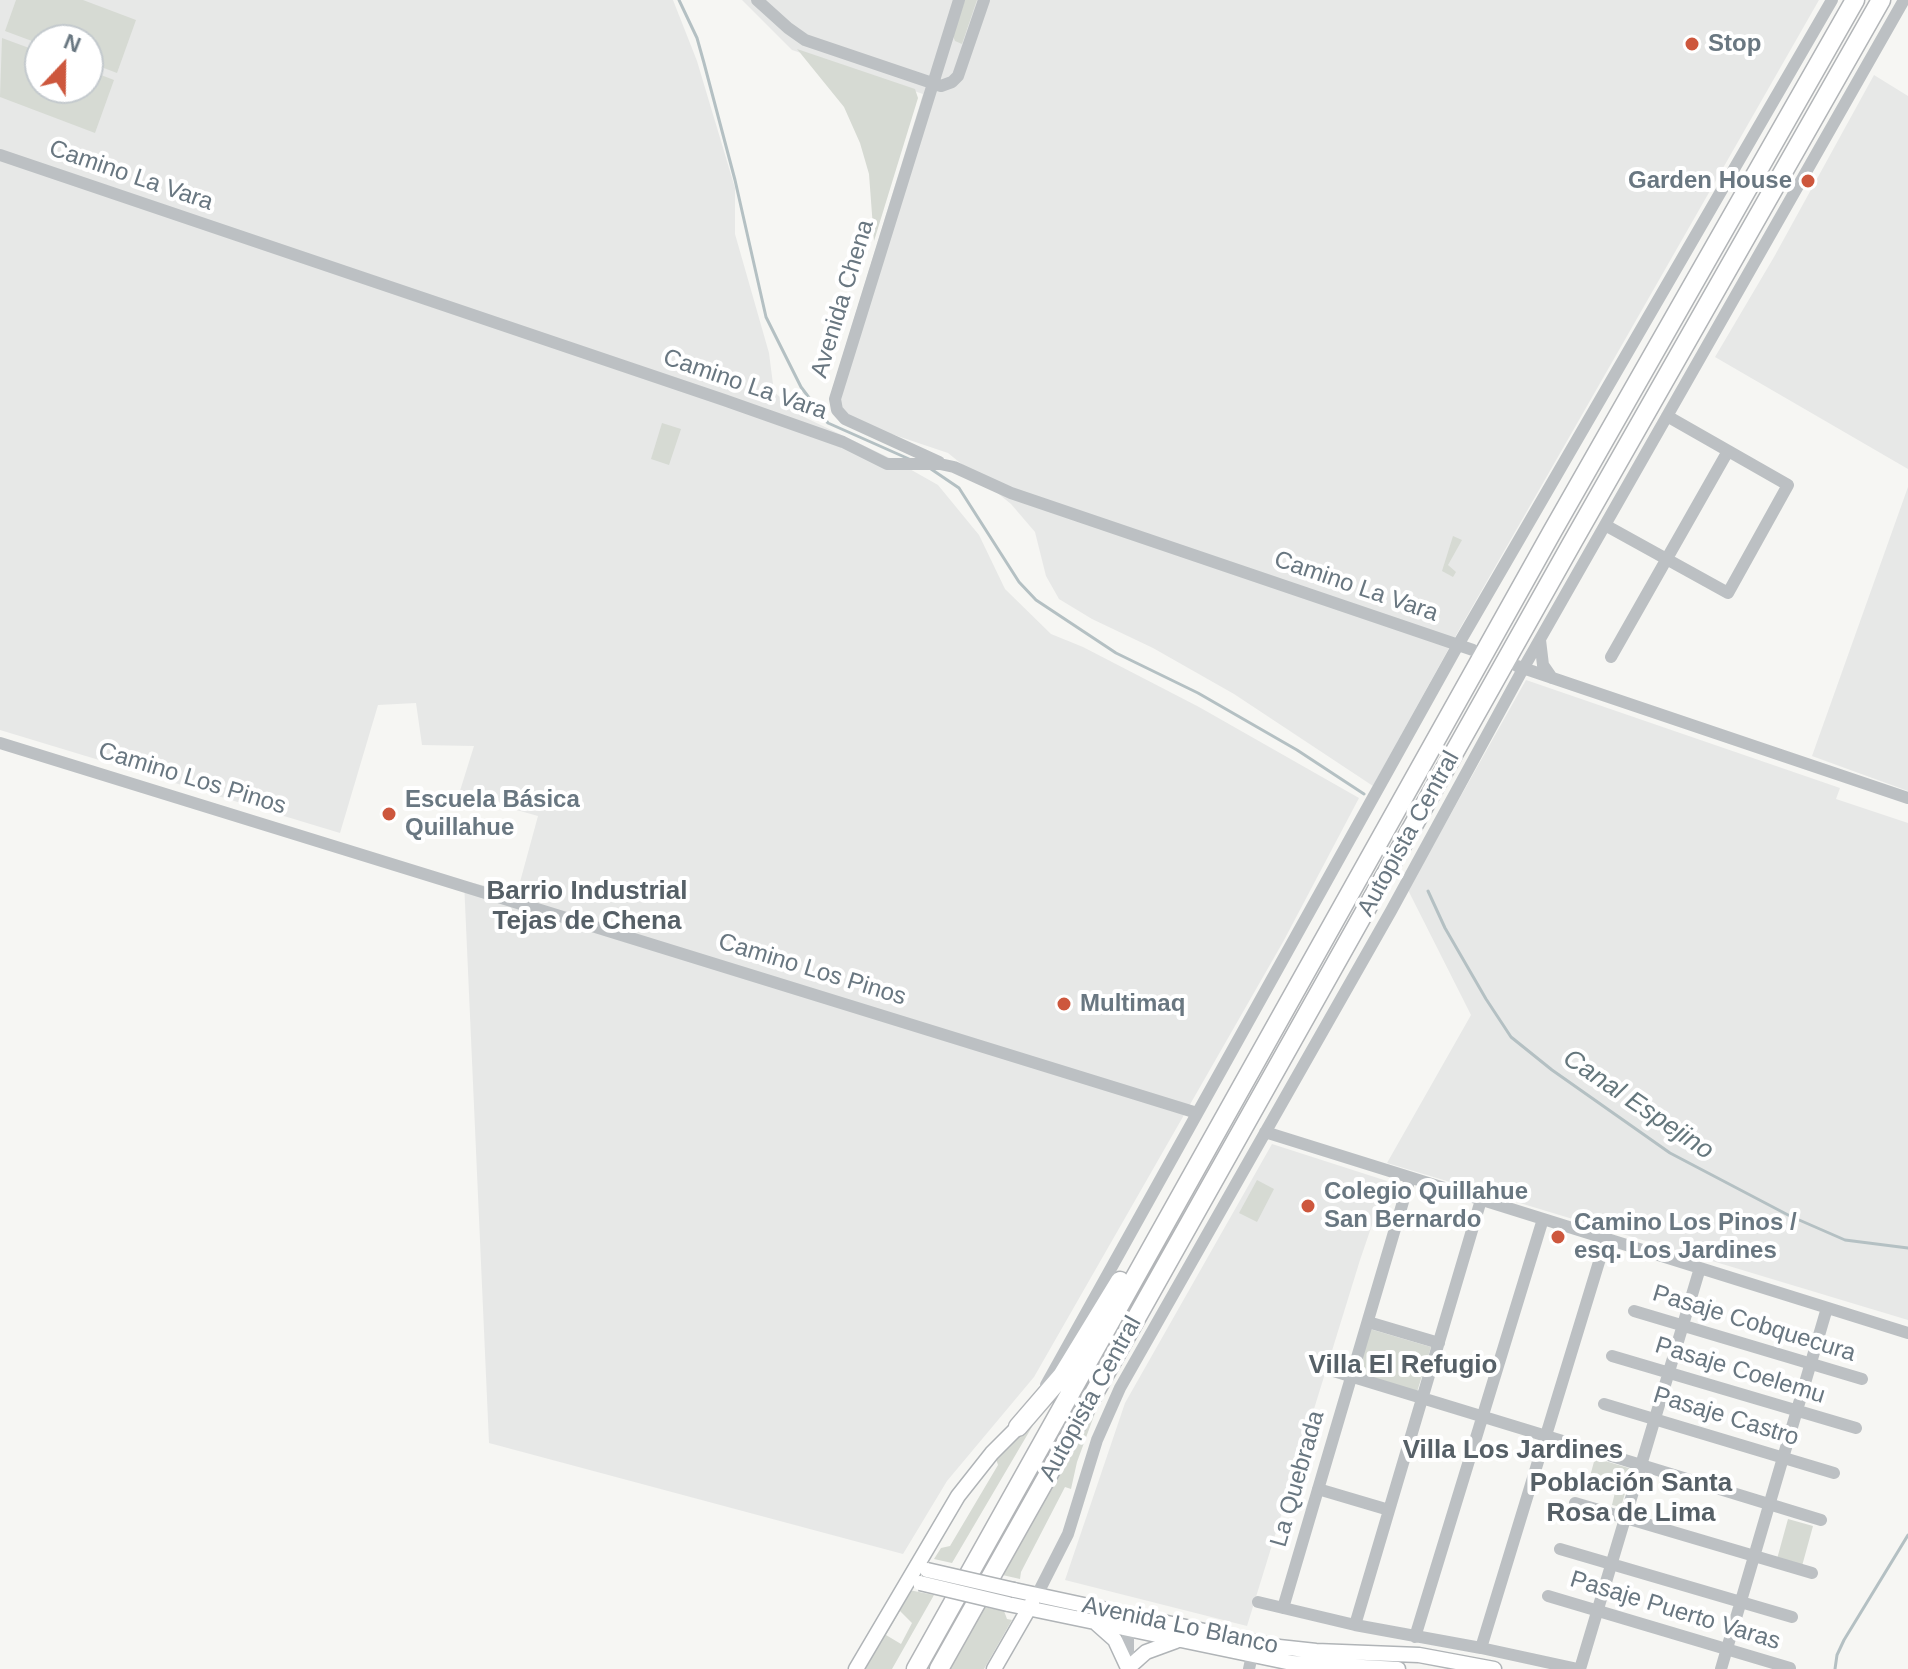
<!DOCTYPE html>
<html>
<head>
<meta charset="utf-8">
<style>
  body { margin:0 }
  #map { position:relative; width:1908px; height:1669px; overflow:hidden; background:#f6f6f3; font-family:Helvetica,sans-serif }
  canvas { display:block }
  .north { position:absolute; left:24px; top:24px; width:80px; height:80px; box-sizing:border-box; background:#fff; border:2px solid #c3c9cd; border-radius:50%; rotate:22deg; font-size:22px; font-weight:700; line-height:32px; text-align:center; color:#697781 }
  .north::after { content:''; display:block; margin:auto; width:28px; height:36px; background:#cd573d; clip-path:polygon(50% 0,100% 100%,50% 72%,0 100%) }
</style>
</head>
<body>
<div id="map">
<canvas width="1908" height="1669"></canvas>
<div class="north">N</div>
</div>
<script>
const c = document.querySelector('canvas').getContext('2d');
c.lineJoin = 'round';
function fill(path, color) {
  c.fillStyle = color;
  c.fill(path, 'evenodd');
}
function poly(rows) {
  const path = new Path2D();
  for (const r of rows) {
    path.moveTo(r[0], r[1]);
    for (let i = 2; i < r.length; i += 2) path.lineTo(r[i], r[i + 1]);
  }
  return path;
}
function trace(path, color, width, dash) {
  c.strokeStyle = color;
  c.lineWidth = width;
  c.lineCap = dash ? 'butt' : 'round';
  c.setLineDash(dash || []);
  c.stroke(path);
}
function drawText(font, color, halo, rows, align = 'center') {
  c.font = font + ' Helvetica,sans-serif';
  c.lineWidth = 8;
  c.setLineDash([]);
  c.textBaseline = 'middle';
  c.strokeStyle = halo;
  c.fillStyle = color;
  for (const [text, x, y, turn = 0] of rows) {
    c.save();
    c.translate(x, y);
    c.rotate((+turn || 0) * Math.PI / 180);
    c.textAlign = isNaN(turn) ? turn : align;
    if (halo) c.strokeText(text, 0, 0);
    c.fillText(text, 0, 0);
    c.restore();
  }
}
fill(poly([
  [0,0,673,0,697,61,735,188,735,234,769,353,774,392,804,417,892,459,938,485,979,535,1005,589,1051,634,1083,647,1199,707,1359,798,1283,942,1034,1377,947,1481,903,1554,489,1443,464,881,517,893,538,816,459,794,474,746,422,745,416,703,378,705,340,833,0,730],
  [40,40,88,40,88,88,40,88],
  [742,0,1819,0,1459,630,1373,786,1234,694,1153,648,1092,619,1059,599,1046,576,1035,532,1011,504,948,453,835,415,829,400,923,94,792,50],
  [1874,75,1908,96,1908,469,1715,357,1774,257],
  [1908,487,1908,791,1812,756],
  [1526,680,1840,788,1836,799,1908,823,1908,1320,1387,1163,1471,1015,1408,890],
  [1272,1144,1387,1181,1360,1260,1247,1626,1065,1580,1125,1403]
]), '#e7e8e7');
fill(poly([
  [16,0,83,0,136,20,117,73,88,62,88,40,40,40,40,44,5,31],
  [965,0,977,0,962,44,955,41,953,36],
  [2,38,40,52,40,88,88,88,88,70,114,80,95,133,0,97],
  [797,49,915,89,918,98,874,241,869,174,860,143,844,107],
  [662,423,681,429,669,465,651,459],
  [1453,536,1462,540,1448,565,1456,572,1453,577,1442,571],
  [1257,1180,1274,1189,1257,1222,1239,1213],
  [1370,1329,1431,1347,1417,1392,1356,1374],
  [1089,1410,1095,1413,1077,1462,1071,1489,1065,1487,1021,1572,1020,1579,998,1574],
  [1036,1420,952,1563,934,1559,941,1548,950,1546,998,1465,996,1459,1006,1443],
  [1595,1458,1632,1469,1621,1507,1612,1505,1616,1488,1589,1480],
  [1788,1519,1813,1526,1802,1566,1777,1559],
  [909,1590,934,1595,892,1669,860,1669],
  [900,1611,912,1623,901,1644,886,1635],
  [979,1606,1004,1611,1007,1619,1012,1620,984,1669,944,1669]
]), '#d6dad3');
trace(poly([
  [679,0,697,38,704,63,735,180,766,317,801,387,828,423,909,459],
  [931,469,959,488,1019,582,1036,600,1116,653,1198,693,1297,750,1364,794],
  [1428,891,1445,928,1486,999,1511,1037,1552,1070,1670,1153,1790,1216,1845,1240,1908,1248],
  [1835,1669,1837,1655,1844,1640,1908,1535]
]), '#b4c0c3', 3);
const major = poly([
  [1014,1590,1279,1647,1316,1651,1419,1655,1494,1669],
  [1008,1604,1292,1663,1398,1669],
  [1097,1624,1115,1640,1128,1668,1146,1652,1176,1641],
  [856,1669,958,1496,992,1453,1018,1427],
  [994,1669,1032,1603]
]);
const highway = poly([
  [1018,1427,1062,1376,1120,1281],
  [916,1669,1552,532,1855,0],
  [939,1669,1572,543,1881,0]
]);
trace(major, '#b0b4b7', 17);
trace(highway, '#b2b5b8', 21);
trace(poly([
  [757,0,788,28,805,40,941,86,952,82,958,76,984,0],
  [0,155,724,400,843,442,887,464,940,464,954,467,1011,493,1473,650],
  [939,462,845,419,837,410,835,399,959,0],
  [1605,525,1728,593,1788,485,1667,416],
  [1540,640,1543,665,1552,678],
  [1611,657,1728,451],
  [1517,666,1908,798],
  [0,743,1197,1113],
  [1265,1132,1908,1333],
  [1634,1311,1862,1379],
  [1368,1322,1439,1343],
  [1612,1356,1856,1428],
  [1327,1369,1821,1520],
  [1046,1385,1458,645,1832,0],
  [1604,1404,1834,1473],
  [1318,1489,1389,1510],
  [1575,1503,1812,1573],
  [1560,1549,1792,1617],
  [1037,1595,1068,1534,1097,1440,1120,1388,1391,911,1523,669,1904,0],
  [1548,1596,1790,1668],
  [1258,1602,1355,1625,1481,1648,1578,1669],
  [1283,1608,1410,1178],
  [1355,1625,1481,1200],
  [1415,1637,1543,1219],
  [1481,1648,1606,1239],
  [1128,1666,1128,1629],
  [1249,1669,1252,1655],
  [1580,1669,1700,1268],
  [1721,1669,1827,1308]
]), '#bcc0c3', 12);
trace(major, '#fff', 14);
trace(highway, '#fff', 18);
const majorBridge = poly([
  [927,1570,1014,1590],
  [920,1583,1008,1604]
]);
trace(majorBridge, '#b0b4b7', 17, []);
trace(majorBridge, '#fff', 14);
for (const [x, y, r, color] of [
  [1692,44,8,"#cd573d"],
  [1808,181,8,"#cd573d"],
  [389,814,8,"#cd573d"],
  [1064,1004,8,"#cd573d"],
  [1308,1206,8,"#cd573d"],
  [1558,1237,8,"#cd573d"]
]) {
  const dot = new Path2D();
  dot.arc(x, y, r, 0, 2 * Math.PI);
  c.fillStyle = color;
  c.fill(dot);
  trace(dot, '#fff', 3);
}
drawText('bold 24px', '#697781', '#fff', [
  ["Stop",1708,44],
  ["Garden House",1792,181,"right"],
  ["Escuela Básica",405,800],
  ["Quillahue",405,828],
  ["Multimaq",1080,1004],
  ["Colegio Quillahue",1324,1192],
  ["San Bernardo",1324,1220],
  ["Camino Los Pinos /",1574,1223],
  ["esq. Los Jardines",1574,1251]
], 'left');
drawText('24px', '#697781', '#fff', [
  ["Camino La Vara",131,176,19],
  ["Avenida Chena",843,299,-73],
  ["Camino La Vara",745,385,19],
  ["Camino La Vara",1356,587,19],
  ["Camino Los Pinos",192,779,17],
  ["Autopista Central",1409,834,-61],
  ["Camino Los Pinos",812,970,17],
  ["Pasaje Cobquecura",1754,1324,17],
  ["Pasaje Coelemu",1740,1371,17],
  ["Autopista Central",1091,1399,-61],
  ["Pasaje Castro",1726,1417,17],
  ["La Quebrada",1298,1479,-74],
  ["Pasaje Puerto Varas",1675,1611,17],
  ["Avenida Lo Blanco",1180,1626,12]
]);
drawText('bold 26px', '#566067', '#fff', [
  ["Barrio Industrial",587,892],
  ["Tejas de Chena",587,922],
  ["Villa El Refugio",1403,1366],
  ["Villa Los Jardines",1513,1451],
  ["Población Santa",1631,1484],
  ["Rosa de Lima",1631,1514]
]);
drawText('italic 26px', '#65777d', '#fff', [
  ["Canal Espejino",1638,1105,34]
]);
</script>
</body>
</html>
